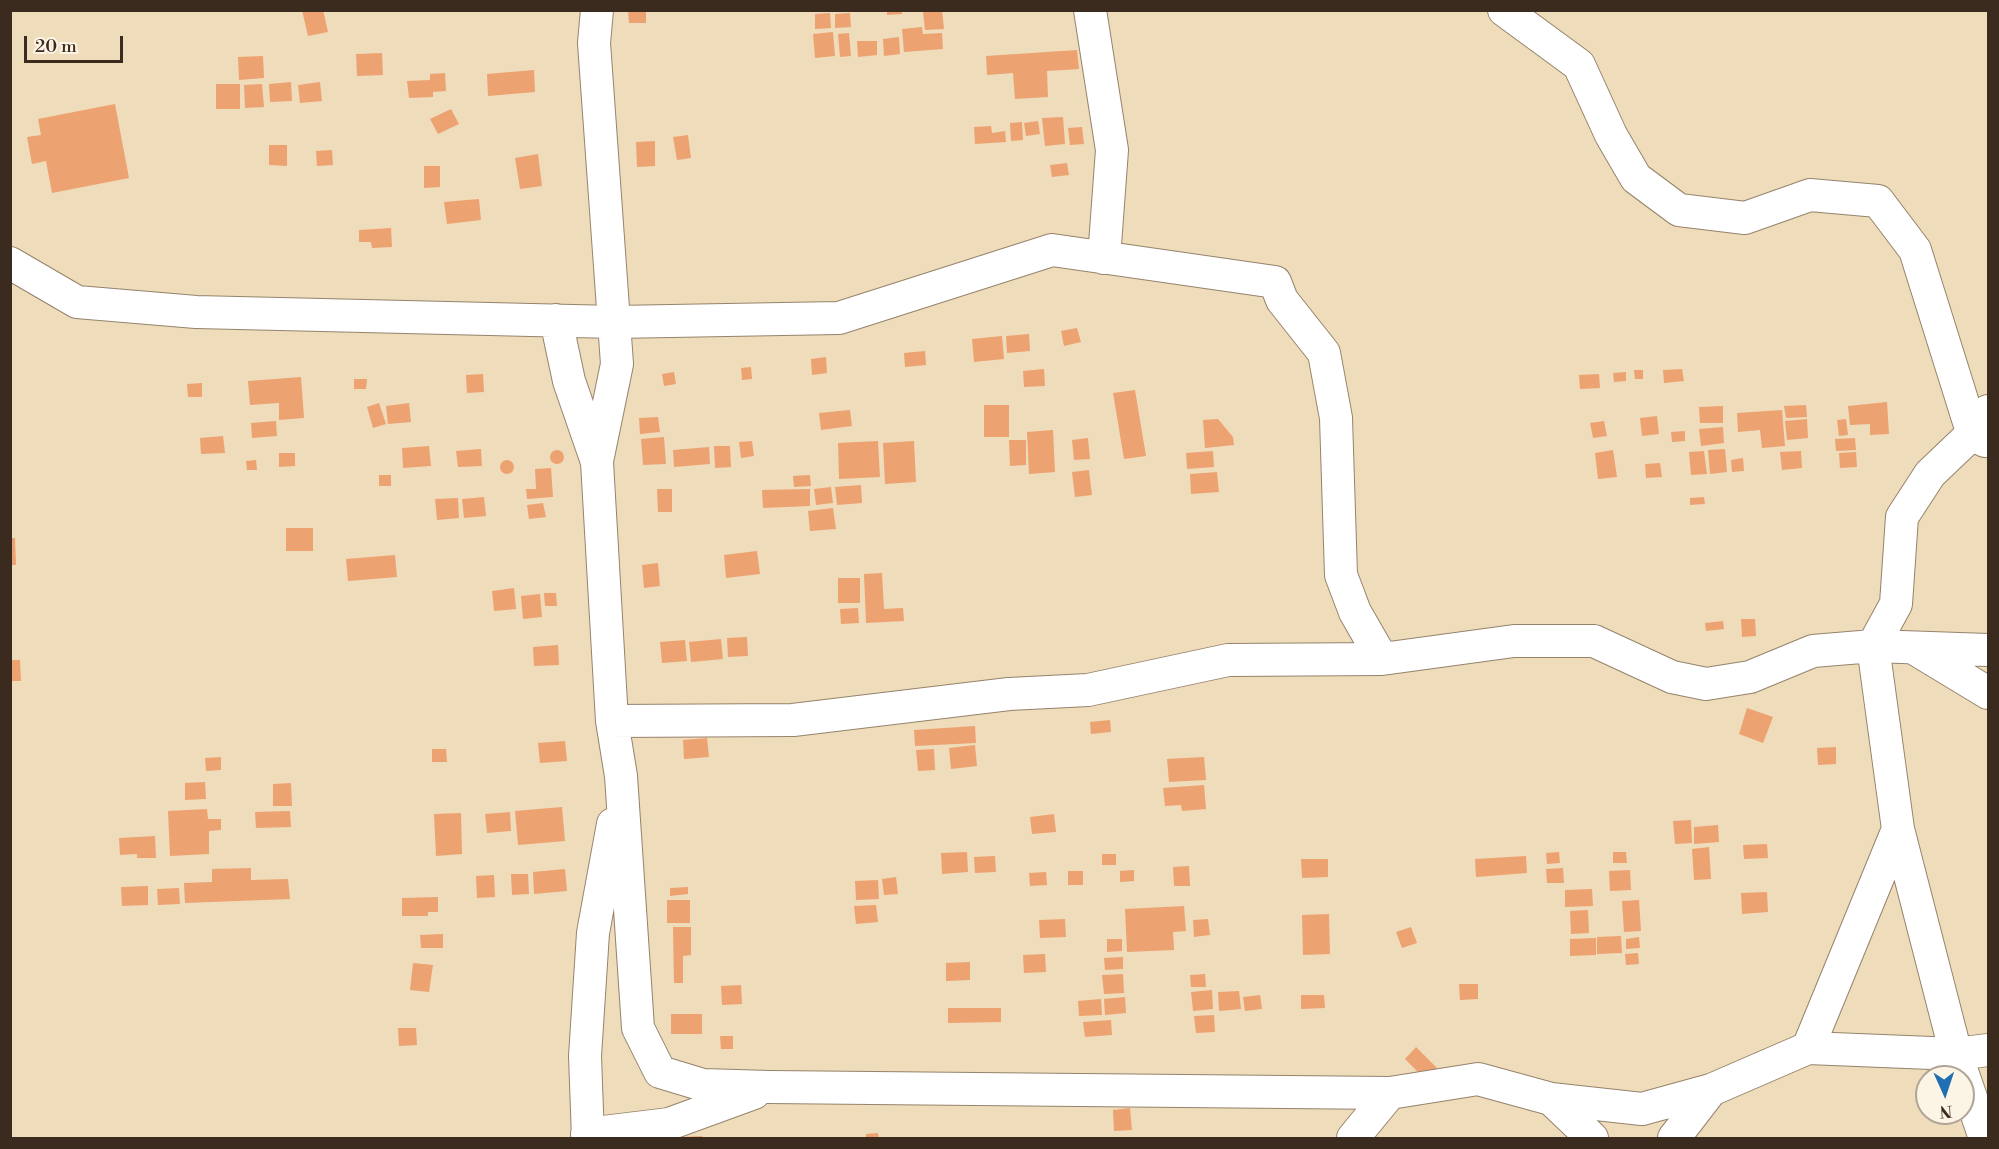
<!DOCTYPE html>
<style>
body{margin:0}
#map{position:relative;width:1999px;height:1149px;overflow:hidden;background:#efdcbb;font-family:"Libre Bodoni",serif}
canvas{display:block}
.frame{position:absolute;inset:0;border:12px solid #3b2a1e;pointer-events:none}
.north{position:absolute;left:1915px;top:1065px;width:60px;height:60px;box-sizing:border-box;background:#fcf5e5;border:2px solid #afa495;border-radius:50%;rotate:177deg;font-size:16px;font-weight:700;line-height:24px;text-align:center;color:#3b2a1e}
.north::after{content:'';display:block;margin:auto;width:21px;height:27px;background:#1f6fb2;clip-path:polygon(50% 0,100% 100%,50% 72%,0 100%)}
.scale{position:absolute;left:24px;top:36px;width:99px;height:27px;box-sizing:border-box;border:3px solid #3b2a1e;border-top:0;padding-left:8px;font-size:18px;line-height:21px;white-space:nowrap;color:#3b2a1e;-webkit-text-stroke:4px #fcf5e5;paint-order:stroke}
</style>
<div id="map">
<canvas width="1999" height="1149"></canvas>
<div class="frame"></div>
<div class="north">N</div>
<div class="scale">20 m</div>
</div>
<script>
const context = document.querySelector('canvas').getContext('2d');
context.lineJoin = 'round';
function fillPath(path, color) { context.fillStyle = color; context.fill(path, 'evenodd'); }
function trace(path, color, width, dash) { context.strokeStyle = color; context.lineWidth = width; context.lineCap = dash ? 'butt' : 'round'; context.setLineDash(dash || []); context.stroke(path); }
const building = new Path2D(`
 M 302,10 L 323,10 L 328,32 L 308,36 Z
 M 628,10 L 646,10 L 646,23 L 629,23 Z
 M 887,10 L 902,10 L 902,14 L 887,15 Z
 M 942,10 L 944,29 L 925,30 L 923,12 Z
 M 830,13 L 831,28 L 815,29 L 815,14 Z
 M 850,13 L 851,27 L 835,28 L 835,14 Z
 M 922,27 L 923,34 L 942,33 L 943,49 L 904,52 L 902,29 Z
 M 833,32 L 835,56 L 815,58 L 813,34 Z
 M 849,33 L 851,56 L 840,57 L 838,34 Z
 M 899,37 L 900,54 L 884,56 L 883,39 Z
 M 857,41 L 877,41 L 877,55 L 858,57 Z
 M 1077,50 L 1079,69 L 1047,71 L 1048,97 L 1015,99 L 1013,73 L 987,75 L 986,56 Z
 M 382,53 L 383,75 L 357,76 L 356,54 Z
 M 263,56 L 264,78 L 239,80 L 238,57 Z
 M 534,70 L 535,92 L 488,96 L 487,74 Z
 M 445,73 L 446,91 L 433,92 L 433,97 L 409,98 L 407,81 L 430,80 L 430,74 Z
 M 291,82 L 292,101 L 270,102 L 269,84 Z
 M 320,82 L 322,101 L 300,103 L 298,85 Z
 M 216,84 L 240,84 L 240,109 L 216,109 Z
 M 262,84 L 264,107 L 245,108 L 244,85 Z
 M 115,104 L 129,178 L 52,193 L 46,161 L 32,164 L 27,137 L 41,135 L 38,119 Z
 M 451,109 L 459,124 L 438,134 L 430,119 Z
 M 1063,117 L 1065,144 L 1045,146 L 1042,118 Z
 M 1038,121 L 1040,134 L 1026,136 L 1024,123 Z
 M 1022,122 L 1023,140 L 1011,141 L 1010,123 Z
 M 991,126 L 992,133 L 1005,131 L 1006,142 L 975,144 L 974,127 Z
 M 1082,127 L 1084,144 L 1070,145 L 1068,128 Z
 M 688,135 L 691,158 L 677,160 L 673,137 Z
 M 655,141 L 655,166 L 637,167 L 636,142 Z
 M 269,145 L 287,145 L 287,166 L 269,165 Z
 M 332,150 L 333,165 L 317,166 L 316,151 Z
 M 538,154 L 542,186 L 520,189 L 515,158 Z
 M 1067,163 L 1069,175 L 1052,177 L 1050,165 Z
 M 424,166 L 440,166 L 440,187 L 424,188 Z
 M 479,199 L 481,220 L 447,224 L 444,202 Z
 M 391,228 L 392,247 L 372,248 L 371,242 L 359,242 L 359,230 Z
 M 1077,328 L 1081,342 L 1064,346 L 1061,331 Z
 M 1029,334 L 1030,351 L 1007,353 L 1006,336 Z
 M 1002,336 L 1004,359 L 974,362 L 972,339 Z
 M 925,351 L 926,365 L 905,367 L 904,353 Z
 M 826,357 L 827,373 L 812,375 L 811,359 Z
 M 751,367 L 752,379 L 742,380 L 741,368 Z
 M 1044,369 L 1045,386 L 1024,387 L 1023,371 Z
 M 1682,369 L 1684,381 L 1664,383 L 1663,370 Z
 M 1634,370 L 1643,370 L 1643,379 L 1635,379 Z
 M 674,372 L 676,384 L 664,386 L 662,374 Z
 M 1626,372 L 1626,381 L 1614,382 L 1613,373 Z
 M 483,374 L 484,392 L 467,393 L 466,375 Z
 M 1599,374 L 1600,388 L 1580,389 L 1579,375 Z
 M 301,377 L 304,418 L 279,420 L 279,403 L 250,405 L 248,381 Z
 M 354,379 L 367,379 L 366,389 L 354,389 Z
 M 202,383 L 202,397 L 188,397 L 187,384 Z
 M 1135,390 L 1146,456 L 1124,459 L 1113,393 Z
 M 1887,402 L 1889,434 L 1870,435 L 1870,424 L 1850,425 L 1848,406 Z
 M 379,403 L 386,424 L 373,428 L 367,407 Z
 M 409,403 L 411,422 L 388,424 L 386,406 Z
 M 984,405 L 1009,405 L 1009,437 L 984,437 Z
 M 1806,405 L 1807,417 L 1786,418 L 1784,406 Z
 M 1723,406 L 1723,423 L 1700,423 L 1699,407 Z
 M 850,410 L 852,426 L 821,430 L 819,413 Z
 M 1782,410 L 1785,446 L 1762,448 L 1760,430 L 1738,432 L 1737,413 Z
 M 1657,416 L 1659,434 L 1642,436 L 1640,418 Z
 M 658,417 L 660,432 L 640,434 L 639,418 Z
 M 1218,419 L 1233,437 L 1234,445 L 1205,448 L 1203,420 Z
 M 1807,419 L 1808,438 L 1787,440 L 1785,421 Z
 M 1846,419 L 1848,435 L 1839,436 L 1837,420 Z
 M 276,421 L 277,436 L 252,438 L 251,423 Z
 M 1604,421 L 1607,436 L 1593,438 L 1590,423 Z
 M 1723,427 L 1724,443 L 1701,446 L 1699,429 Z
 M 1053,430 L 1055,472 L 1029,474 L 1027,432 Z
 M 1685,431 L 1685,441 L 1672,442 L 1671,432 Z
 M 223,436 L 225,453 L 201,454 L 200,438 Z
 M 664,437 L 666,464 L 643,465 L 641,439 Z
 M 1088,438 L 1090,459 L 1074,460 L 1072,440 Z
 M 1855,438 L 1856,450 L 1836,451 L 1835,439 Z
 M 1009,440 L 1026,440 L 1026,465 L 1010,466 Z
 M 752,441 L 754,456 L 741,458 L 739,442 Z
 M 878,441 L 880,477 L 839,479 L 838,443 Z
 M 914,441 L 916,482 L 885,484 L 883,443 Z
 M 429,446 L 431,466 L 403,468 L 402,448 Z
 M 714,446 L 730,446 L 731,467 L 715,468 Z
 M 709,447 L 710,464 L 674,467 L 673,450 Z
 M 481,449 L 482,466 L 458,467 L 456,451 Z
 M 1725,449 L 1727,472 L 1710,474 L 1708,450 Z
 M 1613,450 L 1617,477 L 1598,479 L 1595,453 Z
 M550 457a7 7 0 1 1 14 0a7 7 0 1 1-14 0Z
 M 1213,451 L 1214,467 L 1187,469 L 1186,453 Z
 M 1704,451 L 1707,474 L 1691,475 L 1689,452 Z
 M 1801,451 L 1802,468 L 1782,470 L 1780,452 Z
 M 1856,452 L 1857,467 L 1840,468 L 1839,453 Z
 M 279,453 L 295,453 L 295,466 L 279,467 Z
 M 1743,458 L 1744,471 L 1732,472 L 1731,460 Z
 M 256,460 L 257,470 L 247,470 L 246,461 Z
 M500 467a7 7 0 1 1 14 0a7 7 0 1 1-14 0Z
 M 1660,463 L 1662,477 L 1646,478 L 1645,464 Z
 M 551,468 L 553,497 L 527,499 L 526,489 L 536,489 L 535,469 Z
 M 1089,470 L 1092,495 L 1075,497 L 1072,472 Z
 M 1217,472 L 1219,492 L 1191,494 L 1190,474 Z
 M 379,475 L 391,475 L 391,486 L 379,486 Z
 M 810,475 L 811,486 L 794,487 L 793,476 Z
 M 861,485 L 862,503 L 837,505 L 835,487 Z
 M 831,487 L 833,503 L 816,505 L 814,489 Z
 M 657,489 L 672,489 L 672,512 L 658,512 Z
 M 810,489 L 810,506 L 763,508 L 762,490 Z
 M 484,497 L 486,516 L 464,518 L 462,499 Z
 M 1704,497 L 1705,504 L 1690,505 L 1690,498 Z
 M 458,498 L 459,518 L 437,520 L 435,499 Z
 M 543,503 L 546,517 L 529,519 L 527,505 Z
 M 833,508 L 836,529 L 810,531 L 808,511 Z
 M 286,528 L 313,528 L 313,551 L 286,551 Z
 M 10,538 L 15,538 L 16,565 L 10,565 Z
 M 757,551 L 760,574 L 726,578 L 724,555 Z
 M 395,555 L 397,577 L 348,581 L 346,559 Z
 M 658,563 L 660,586 L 644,588 L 642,565 Z
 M 882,573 L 884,609 L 903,608 L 904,621 L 866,623 L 864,574 Z
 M 838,578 L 860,578 L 860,603 L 838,603 Z
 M 514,588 L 516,609 L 494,611 L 492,591 Z
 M 544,593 L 556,593 L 557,606 L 545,606 Z
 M 540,594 L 542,617 L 523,619 L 521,596 Z
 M 858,608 L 859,623 L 841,624 L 840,609 Z
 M 1741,619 L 1755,619 L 1756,636 L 1742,637 Z
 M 1723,621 L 1724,629 L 1706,631 L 1705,623 Z
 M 747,637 L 748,656 L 728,657 L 727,638 Z
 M 721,639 L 723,659 L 691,662 L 689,642 Z
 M 685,640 L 687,661 L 662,663 L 660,642 Z
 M 558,645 L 559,665 L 534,666 L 533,647 Z
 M 10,660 L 20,660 L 21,681 L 10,681 Z
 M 1747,708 L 1773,717 L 1763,743 L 1739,734 Z
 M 1110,720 L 1111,732 L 1091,734 L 1090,722 Z
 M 975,726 L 976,743 L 915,746 L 914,730 Z
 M 707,738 L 709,757 L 684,759 L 683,740 Z
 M 565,741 L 567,761 L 540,763 L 538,743 Z
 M 975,745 L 977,766 L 951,769 L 949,748 Z
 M 1836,747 L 1836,764 L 1818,765 L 1817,748 Z
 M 432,749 L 446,749 L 447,762 L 432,762 Z
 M 934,749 L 935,770 L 918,771 L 916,750 Z
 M 221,757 L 221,770 L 206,771 L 205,758 Z
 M 1204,757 L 1206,780 L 1169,782 L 1167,759 Z
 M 205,782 L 206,799 L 185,800 L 185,783 Z
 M 291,783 L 292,806 L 273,806 L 273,784 Z
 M 1204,785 L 1206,809 L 1182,811 L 1181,805 L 1165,806 L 1163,788 Z
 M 562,807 L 565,841 L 518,845 L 515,811 Z
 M 207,809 L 208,819 L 221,819 L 221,830 L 209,831 L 209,854 L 170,856 L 168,811 Z
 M 290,811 L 291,827 L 256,828 L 255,812 Z
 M 510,812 L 511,831 L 487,833 L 485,814 Z
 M 461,813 L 462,854 L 436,856 L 434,814 Z
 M 1054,814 L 1056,832 L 1032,834 L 1030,817 Z
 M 1691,820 L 1692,843 L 1675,844 L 1673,821 Z
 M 1718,825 L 1719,842 L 1694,844 L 1694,827 Z
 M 155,836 L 156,858 L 137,858 L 137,854 L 120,855 L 119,838 Z
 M 1767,844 L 1768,858 L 1744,859 L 1743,845 Z
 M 1709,847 L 1711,879 L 1694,880 L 1692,849 Z
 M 967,852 L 968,872 L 942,874 L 941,853 Z
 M 1559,852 L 1560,863 L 1547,864 L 1546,853 Z
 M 1613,852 L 1626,852 L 1627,863 L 1613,863 Z
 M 1102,854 L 1116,854 L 1116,865 L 1102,865 Z
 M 995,856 L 996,872 L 975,873 L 974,857 Z
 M 1526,856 L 1527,873 L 1476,877 L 1475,859 Z
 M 1301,859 L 1328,859 L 1328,877 L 1302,878 Z
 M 1189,866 L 1190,886 L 1174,886 L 1173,867 Z
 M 251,868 L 251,880 L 288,879 L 290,899 L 185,903 L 184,883 L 212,882 L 212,869 Z
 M 1563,868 L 1564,883 L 1547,883 L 1546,869 Z
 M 565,869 L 567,891 L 534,894 L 533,872 Z
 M 1134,870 L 1134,881 L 1120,882 L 1120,871 Z
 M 1630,870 L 1631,890 L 1610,891 L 1609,871 Z
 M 1068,871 L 1083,871 L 1083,885 L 1068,885 Z
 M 1046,872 L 1047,885 L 1030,886 L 1029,873 Z
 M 511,874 L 528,874 L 529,894 L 512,895 Z
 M 494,875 L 495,897 L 477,898 L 476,876 Z
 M 896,877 L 898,894 L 884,895 L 882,879 Z
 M 878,880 L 879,899 L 856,900 L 855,881 Z
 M 148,886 L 148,905 L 122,906 L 121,887 Z
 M 688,887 L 688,894 L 670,896 L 670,888 Z
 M 179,888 L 180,904 L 158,905 L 157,889 Z
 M 1592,889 L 1593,906 L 1565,907 L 1565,890 Z
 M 1767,892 L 1768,912 L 1742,914 L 1741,893 Z
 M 438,897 L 438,912 L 428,912 L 428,916 L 402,916 L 402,898 Z
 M 667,900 L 690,900 L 690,923 L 667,923 Z
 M 1639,900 L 1641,931 L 1624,932 L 1622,901 Z
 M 876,905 L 878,922 L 856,924 L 854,906 Z
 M 1184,906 L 1186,931 L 1173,932 L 1174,950 L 1127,952 L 1125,909 Z
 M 1588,910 L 1589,933 L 1571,934 L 1570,911 Z
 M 1329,914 L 1330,954 L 1303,955 L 1302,915 Z
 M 1065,919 L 1066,937 L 1040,938 L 1039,920 Z
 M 1208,919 L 1210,935 L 1194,937 L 1193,920 Z
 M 673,927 L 691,927 L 691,955 L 683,956 L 683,983 L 674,983 Z
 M 1411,927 L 1417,943 L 1402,948 L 1396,932 Z
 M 443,934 L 443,948 L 421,948 L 420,935 Z
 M 1621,936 L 1622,953 L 1597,954 L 1597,937 Z
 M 1639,937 L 1640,948 L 1626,949 L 1626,939 Z
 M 1596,938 L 1596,955 L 1570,956 L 1570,939 Z
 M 1107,939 L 1122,939 L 1122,951 L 1107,952 Z
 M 1638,953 L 1639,964 L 1626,965 L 1625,954 Z
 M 1045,954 L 1046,972 L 1024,973 L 1023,955 Z
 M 1123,957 L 1123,969 L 1105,970 L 1104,958 Z
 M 970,962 L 970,980 L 946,981 L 946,963 Z
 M 413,963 L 433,965 L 429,992 L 410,990 Z
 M 1123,974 L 1124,993 L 1104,994 L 1102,975 Z
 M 1205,974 L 1206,987 L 1191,987 L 1190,975 Z
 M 1459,984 L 1478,984 L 1478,999 L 1460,1000 Z
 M 741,985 L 742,1004 L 722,1005 L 721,986 Z
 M 1212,990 L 1213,1009 L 1193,1011 L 1191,992 Z
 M 1239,991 L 1241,1009 L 1219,1011 L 1218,992 Z
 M 1260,995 L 1262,1009 L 1245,1011 L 1243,997 Z
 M 1301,995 L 1324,995 L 1325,1008 L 1301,1009 Z
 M 1125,997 L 1126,1013 L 1105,1015 L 1104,999 Z
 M 1101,999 L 1102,1015 L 1079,1016 L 1078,1001 Z
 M 948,1008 L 1001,1008 L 1001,1022 L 948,1023 Z
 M 671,1014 L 702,1014 L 702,1034 L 671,1034 Z
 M 1214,1015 L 1215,1032 L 1196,1033 L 1194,1016 Z
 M 1111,1020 L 1112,1035 L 1085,1037 L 1083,1022 Z
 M 398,1028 L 416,1028 L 417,1045 L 399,1046 Z
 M 720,1036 L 733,1036 L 733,1049 L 721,1049 Z
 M 1416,1047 L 1437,1068 L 1426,1080 L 1405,1059 Z
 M 1130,1108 L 1132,1130 L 1114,1131 L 1113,1110 Z
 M 878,1133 L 879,1138 L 866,1138 L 866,1134 Z
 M 702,1136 L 703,1138 L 681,1138 L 681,1137 Z`);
const street = new Path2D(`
 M 1090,10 L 1112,150 L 1104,258
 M 1504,10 L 1579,65 L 1611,135 L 1636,178 L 1679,210 L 1745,218 L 1810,195 L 1878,201 L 1915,250 L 1973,435 L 1985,441
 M 10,263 L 77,302 L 196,312 L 615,322 L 839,318 L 1052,250 L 1275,282 L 1282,300 L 1324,353 L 1336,418 L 1341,575 L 1355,612 L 1382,659
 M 556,320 L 569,381 L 597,462 L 612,721 L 621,776 L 638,1028 L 660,1072 L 703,1085 L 769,1087 L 1390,1093 L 1478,1079 L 1551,1099 L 1642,1109 L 1711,1090
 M 597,461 L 617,364 L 594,43 L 597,10
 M 1917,650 L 1988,693
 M 612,721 L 793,720 L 1009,694 L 1088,690 L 1228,660 L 1382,659 L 1514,641 L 1594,641 L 1672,677 L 1706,684 L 1750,677 L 1813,651 L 1873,646 L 1988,650
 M 1898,829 L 1956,1054 L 1985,1138
 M 1808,1048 L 1956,1054 L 1988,1050
 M 1551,1099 L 1592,1138
 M 587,1134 L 669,1124 L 754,1093
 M 588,1138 L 585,1056 L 593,933 L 613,824
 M 1353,1138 L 1390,1093
 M 1674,1138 L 1711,1090 L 1808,1048 L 1898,829 L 1873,646 L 1896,604 L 1902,517 L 1930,474 L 1973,433 L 1988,411`);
fillPath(building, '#eda272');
trace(street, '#95836c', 34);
trace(street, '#fff', 32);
</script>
